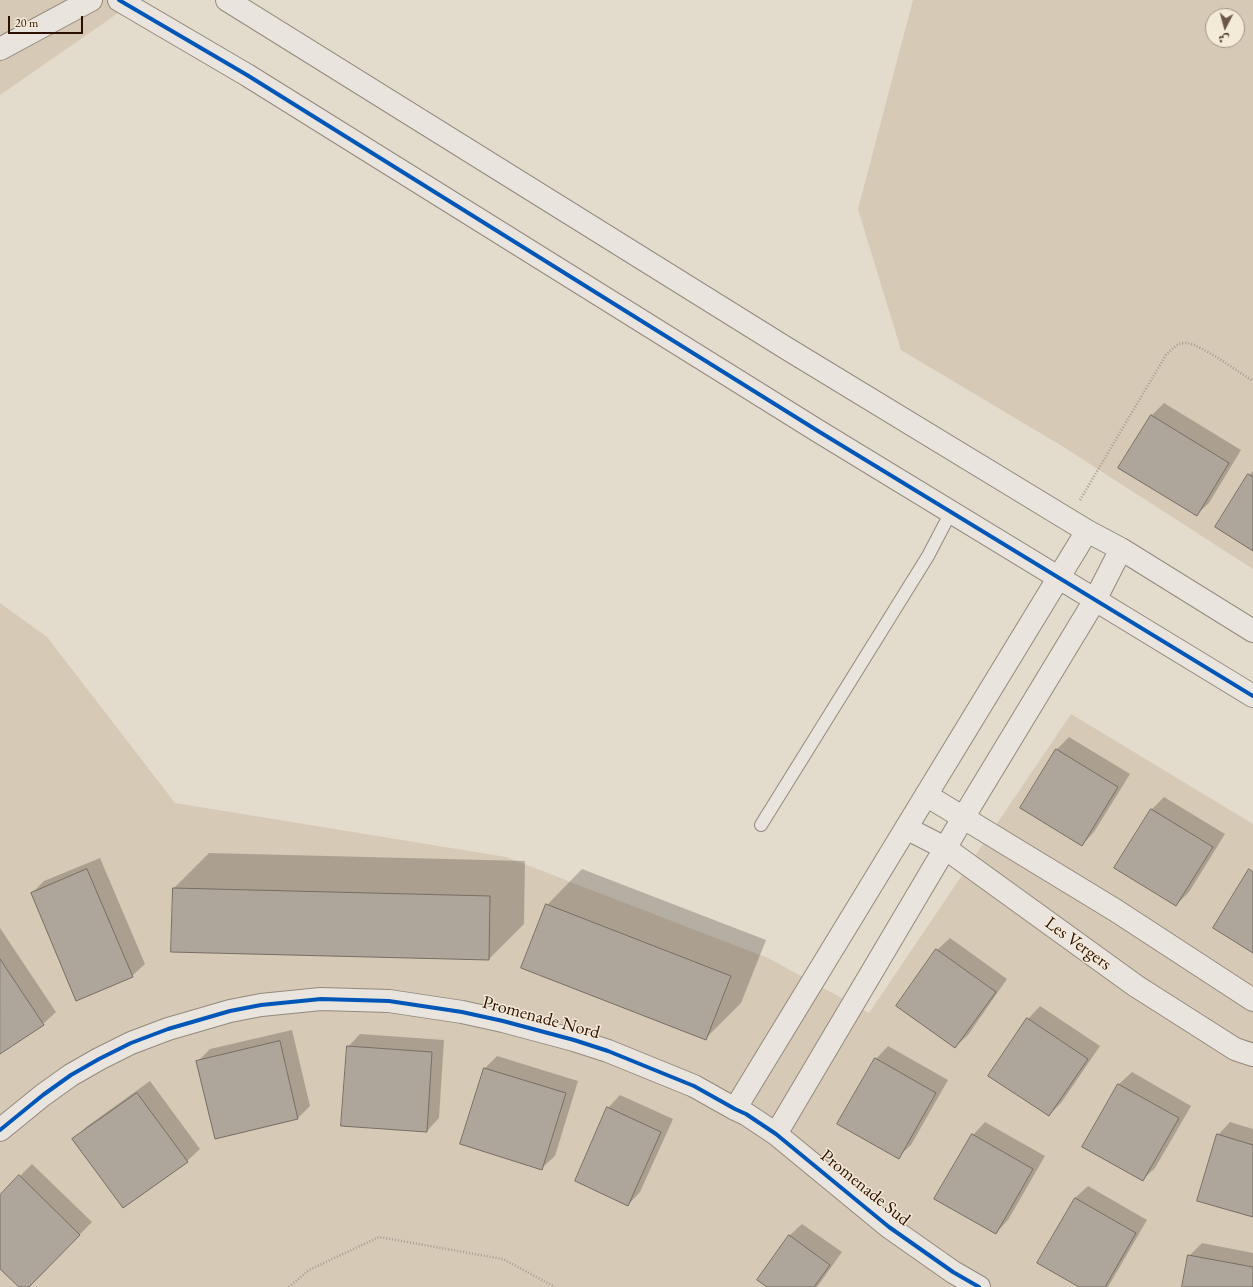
<!DOCTYPE html>
<meta charset="utf-8">
<style>
body{margin:0}
#map{position:relative;width:1253px;height:1287px;overflow:hidden;background:#e3dbcc;font-family:"EB Garamond",Amiri,serif}
canvas{display:block}
.north{position:absolute;left:1205px;top:8px;width:40px;height:40px;box-sizing:border-box;background:#f3ead8;border:1px solid #a49282;border-radius:50%;rotate:186deg;font-size:11px;font-weight:700;line-height:16px;text-align:center;color:#2d0f00}
.north::after{content:'';display:block;margin:auto;width:14px;height:18px;background:#6d5647;clip-path:polygon(50% 0,100% 100%,50% 72%,0 100%)}
.scale{position:absolute;left:8px;top:16px;width:75px;height:18px;box-sizing:border-box;border:2px solid #2d0f00;border-top:0;padding-left:5px;font-size:12px;line-height:14px;white-space:nowrap;color:#2d0f00;-webkit-text-stroke:3px #f3ead8;paint-order:stroke}
</style>
<div id="map">
<canvas width="1253" height="1287"></canvas>
<div class="north">ش</div>
<div class="scale">20 m</div>
</div>
<script>
const context = document.querySelector('canvas').getContext('2d');
context.lineJoin = 'round';
function fillPath(path, color) { context.fillStyle = color; context.fill(path, 'evenodd'); }
function trace(path, color, width, dash) { context.strokeStyle = color; context.lineWidth = width; context.lineCap = dash ? 'butt' : 'round'; context.setLineDash(dash || []); context.stroke(path); }
function label(font, color, halo, rows, align = 'center') {
  context.font = font + ' "EB Garamond",serif'; context.lineWidth = 3; context.setLineDash([]); context.textBaseline = 'middle'; context.strokeStyle = halo; context.fillStyle = color; for (const [text, x, y, turn = 0] of rows) {
    context.save(); context.translate(x, y); context.rotate((+turn || 0) * Math.PI / 180); context.textAlign = isNaN(turn) ? turn : align; if (halo) context.strokeText(text, 0, 0); context.fillText(text, 0, 0); context.restore();
  }
}
const green = new Path2D(`
 M 0,0 L 137,0 L 0,95 Z
 M 913,0 L 1253,0 L 1253,569 L 1062,446 L 901,350 L 858,209 ZM 1213,16 L 1237,16 L 1237,40 L 1213,40 Z
 M 0,603 L 47,637 L 175,803 L 506,857 L 768,958 L 869,1013 L 1071,714 L 1253,824 L 1253,1287 L 0,1287 Z`);
const shadow = new Path2D(`
 M 1164,403 L 1241,450 L 1209,503 L 1196,515 L 1120,468 L 1152,415 Z
 M 1253,471 L 1253,549 L 1249,475 Z
 M 1069,737 L 1130,774 L 1094,832 L 1082,845 L 1021,808 L 1057,749 Z
 M 1164,797 L 1225,834 L 1189,892 L 1176,905 L 1116,868 L 1152,809 Z
 M 209,853 L 525,861 L 524,924 L 489,959 L 172,951 L 174,888 Z
 M 100,858 L 145,964 L 132,976 L 32,893 L 44,881 Z
 M 582,869 L 766,940 L 741,1003 L 706,1038 L 547,905 Z
 M 0,928 L 56,1012 L 43,1024 L 0,1053 Z
 M 950,938 L 1007,979 L 968,1035 L 955,1047 L 937,950 Z
 M 1040,1006 L 1100,1046 L 1061,1103 L 1049,1115 L 1028,1019 Z
 M 292,1030 L 310,1106 L 298,1118 L 216,1138 L 197,1062 L 210,1049 Z
 M 360,1034 L 444,1040 L 439,1118 L 427,1131 L 348,1047 Z
 M 888,1046 L 948,1080 L 911,1145 L 898,1157 L 876,1059 Z
 M 497,1056 L 578,1081 L 555,1156 L 542,1168 L 485,1068 Z
 M 1132,1072 L 1191,1106 L 1155,1168 L 1142,1180 L 1083,1146 L 1119,1084 Z
 M 150,1081 L 200,1149 L 187,1161 L 74,1139 L 86,1127 Z
 M 620,1095 L 673,1119 L 640,1192 L 628,1205 L 608,1108 Z
 M 985,1122 L 1045,1156 L 1008,1220 L 996,1233 L 973,1135 Z
 M 1230,1122 L 1253,1129 L 1253,1216 L 1218,1135 Z
 M 32,1164 L 92,1222 L 28,1287 L 20,1287 L 0,1267 L 0,1196 Z
 M 1088,1186 L 1147,1220 L 1108,1287 L 1081,1287 L 1075,1198 Z
 M 802,1224 L 842,1252 L 817,1287 L 769,1287 L 789,1236 Z
 M 1202,1243 L 1253,1253 L 1253,1287 L 1183,1287 L 1189,1256 Z`);
const building = new Path2D(`
 M 1151,415 L 1229,463 L 1197,516 L 1118,468 Z
 M 1248,474 L 1253,477 L 1253,551 L 1215,527 Z
 M 1056,749 L 1118,787 L 1082,846 L 1020,808 Z
 M 1151,809 L 1213,847 L 1176,906 L 1114,868 Z
 M 87,869 L 133,977 L 76,1001 L 31,893 Z
 M 1249,869 L 1253,872 L 1253,953 L 1213,928 Z
 M 173,888 L 490,896 L 489,960 L 171,952 Z
 M 546,904 L 731,976 L 706,1040 L 521,968 Z
 M 936,949 L 996,992 L 955,1048 L 896,1006 Z
 M 0,959 L 44,1025 L 0,1054 Z
 M 1027,1018 L 1088,1059 L 1049,1116 L 988,1076 Z
 M 280,1041 L 298,1119 L 215,1139 L 196,1061 Z
 M 347,1046 L 432,1052 L 427,1132 L 341,1126 Z
 M 875,1058 L 936,1093 L 899,1159 L 837,1124 Z
 M 484,1068 L 566,1093 L 542,1170 L 460,1144 Z
 M 1118,1084 L 1179,1118 L 1143,1181 L 1082,1147 Z
 M 137,1093 L 188,1162 L 123,1208 L 72,1139 Z
 M 607,1107 L 661,1132 L 628,1206 L 575,1181 Z
 M 972,1134 L 1033,1169 L 996,1234 L 934,1199 Z
 M 1217,1134 L 1253,1145 L 1253,1217 L 1197,1201 Z
 M 19,1175 L 80,1235 L 29,1287 L 19,1287 L 0,1269 L 0,1195 Z
 M 1075,1198 L 1136,1233 L 1105,1287 L 1079,1287 L 1037,1263 Z
 M 789,1235 L 830,1265 L 814,1287 L 767,1287 L 757,1280 Z
 M 1188,1255 L 1253,1267 L 1253,1287 L 1182,1287 Z`);
const path = new Path2D(`
 M 1080,500 L 1166,355 C 1172,349 1178,342 1187,343 C 1200,344 1240,373 1253,381
 M 289,1287 L 309,1270 L 379,1237 L 503,1259 L 555,1287`);
const service = new Path2D(`
 M 761,825 L 928,556 L 951,512`);
const minor = new Path2D(`
 M 119,0 L 247,75 L 818,431 L 1253,696
 M 227,0 L 786,348 L 1087,531 L 1121,549 L 1253,631
 M 926,795 L 1115,910 L 1253,1000
 M 906,828 L 945,848 L 1136,986 L 1235,1049 L 1253,1055
 M 735,1109 L 1087,531
 M 0,1130 L 43,1095 L 71,1075 L 99,1059 L 131,1043 L 168,1029 L 230,1011 L 261,1005 L 321,999 L 389,1001 L 462,1012 L 503,1021 L 574,1040 L 608,1051 L 694,1086 L 735,1109 L 746,1114 L 776,1134 L 889,1227 L 953,1272 L 979,1287
 M 776,1134 L 963,818 L 1095,600 L 1121,549`);
const tertiary = new Path2D(`
 M 0,49 L 91,0`);
const cycleway = new Path2D(`
 M 119,0 L 247,75 L 818,431 L 1253,696
 M 0,1130 L 43,1095 L 71,1075 L 99,1059 L 131,1043 L 168,1029 L 230,1011 L 261,1005 L 321,999 L 389,1001 L 462,1012 L 503,1021 L 574,1040 L 608,1051 L 694,1086 L 735,1109 L 746,1114 L 776,1134 L 889,1227 L 953,1272 L 979,1287`);
const streetNames = [
 ["Les Vergers",1078,944,36],
 ["Promenade Nord",541,1018,15],
 ["Promenade Sud",865,1188,39]
];
fillPath(green, '#d6c9b5');
fillPath(shadow, '#0003');
fillPath(building, '#aea69b');
trace(building, '#776e64', 1);
trace(service, '#92897e', 14);
trace(minor, '#92897e', 24);
trace(tertiary, '#92897e', 24);
trace(path, '#a49e96', 2.5, [1, 2]);
trace(service, '#e9e5de', 12);
trace(minor, '#e9e5de', 22);
trace(tertiary, '#e9e5de', 22);
trace(cycleway, '#0057b8', 4);
label('18px', '#2d0f00', '#f3ead8', streetNames);
</script>
